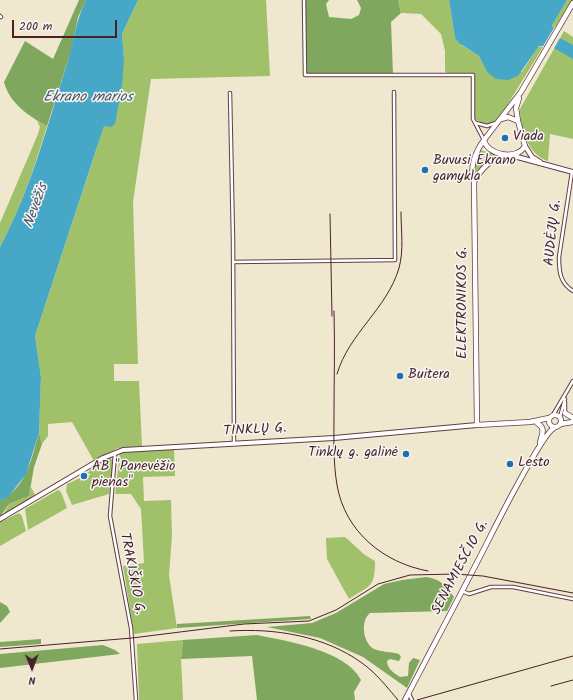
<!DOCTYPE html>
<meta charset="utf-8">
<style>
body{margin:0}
#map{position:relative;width:573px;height:700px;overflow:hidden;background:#f0e7cf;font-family:Kalam,sans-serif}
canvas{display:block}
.north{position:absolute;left:12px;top:648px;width:40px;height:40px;-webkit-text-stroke:3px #f6f6f2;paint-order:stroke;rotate:179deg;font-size:11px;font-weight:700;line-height:16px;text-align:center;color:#4a1f2b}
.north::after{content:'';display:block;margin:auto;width:14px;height:18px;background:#4a1f2b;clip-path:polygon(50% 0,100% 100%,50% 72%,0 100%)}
.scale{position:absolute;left:12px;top:20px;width:105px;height:18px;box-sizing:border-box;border:2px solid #4a1f2b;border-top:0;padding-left:5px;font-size:12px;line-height:14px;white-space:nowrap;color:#4a1f2b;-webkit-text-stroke:3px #f6f6f2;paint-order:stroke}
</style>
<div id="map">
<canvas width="573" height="700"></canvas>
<div class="north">N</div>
<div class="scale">200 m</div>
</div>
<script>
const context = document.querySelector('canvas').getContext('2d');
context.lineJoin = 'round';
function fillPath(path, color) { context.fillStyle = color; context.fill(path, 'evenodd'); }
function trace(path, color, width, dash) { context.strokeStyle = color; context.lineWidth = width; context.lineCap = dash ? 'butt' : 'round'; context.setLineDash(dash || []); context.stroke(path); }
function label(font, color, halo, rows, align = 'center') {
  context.font = font + ' Kalam,sans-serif'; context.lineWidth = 3; context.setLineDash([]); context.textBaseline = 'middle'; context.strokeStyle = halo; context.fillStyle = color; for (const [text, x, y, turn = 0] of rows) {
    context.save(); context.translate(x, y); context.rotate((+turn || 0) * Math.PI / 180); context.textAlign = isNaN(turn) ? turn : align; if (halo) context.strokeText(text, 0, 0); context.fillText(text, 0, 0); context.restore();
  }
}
const green = new Path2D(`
 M 138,0 L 266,0 L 270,76 L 151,79 L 133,202 L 138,364 L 114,364 L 114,381 L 139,381 L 142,446 L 118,448 L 94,461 L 72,422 L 48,424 L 48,436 L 42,444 L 39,433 L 41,377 L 35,336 L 96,151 L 124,59 L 122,34 Z
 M 398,0 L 449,0 L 455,38 L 463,46 L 479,56 L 487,72 L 522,72 L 538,47 L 543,47 L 503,112 L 493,123 L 484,124 L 475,119 L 474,73 L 447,73 L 445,71 L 445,51 L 441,34 L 421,14 L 401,13 Z
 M 567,0 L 572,0 L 554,29 L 552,24 Z
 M 564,31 L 573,37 L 573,139 L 550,134 L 548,161 C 528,155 520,128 520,109 Z
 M 37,121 L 47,126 C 34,168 21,209 0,247 L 0,223 L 38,134 L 40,127 Z
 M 480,150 L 499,155 L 485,163 L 475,177 L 476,158 Z
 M 174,449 L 175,476 L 143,477 L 144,501 L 171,500 L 172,536 L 169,575 L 177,628 L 134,634 L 123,566 L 144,563 L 141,509 L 131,494 L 115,494 L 120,454 L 129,451 Z
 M 111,458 L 113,463 L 109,494 L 72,505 L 66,491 L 67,484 L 80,478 L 80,481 L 91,474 L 87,473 L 96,465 Z
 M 31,487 L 36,497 L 2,517 L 9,504 L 29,496 Z
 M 58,490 L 61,492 L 67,508 L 28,530 L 25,509 Z
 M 19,513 L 22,516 L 26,531 L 0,546 L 0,522 Z
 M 345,537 L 365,555 L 375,561 C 375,588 370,585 349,599 L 327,559 L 326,538 Z
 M 183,640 L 181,659 L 183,700 L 139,700 L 137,644 Z`);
const forest = new Path2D(`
 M 79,0 L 86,0 L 78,17 L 71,51 L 47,126 C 30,117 9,103 4,82 L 25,41 L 53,59 Z
 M 304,0 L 329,0 L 326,4 L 329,17 L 351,19 L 359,15 L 361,8 L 357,0 L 398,0 L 401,13 L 391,22 L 393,75 L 305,75 Z
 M 39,433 L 42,444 L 34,467 L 29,496 L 9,504 L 0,517 L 0,501 C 27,486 31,460 39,433 Z
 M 426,577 C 441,579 446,586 454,597 L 447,611 L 370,613 C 360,621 363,643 374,649 C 381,652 392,652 399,654 L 401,657 L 399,661 L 390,659 L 387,661 C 387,669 394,673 400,677 L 408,676 L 409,663 L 413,658 L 420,660 L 407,688 L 363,657 L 320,638 L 267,627 L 312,623 L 336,613 L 384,584 L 402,580 Z
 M 0,602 L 7,606 L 10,612 L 0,623 Z
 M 310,616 L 311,619 L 177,628 L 177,624 Z
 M 257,635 C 286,641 346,650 361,680 L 354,692 L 355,700 L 257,700 L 252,656 L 181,659 L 183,640 Z
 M 41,639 L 41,644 L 0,647 L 0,642 Z
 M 103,645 L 115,650 L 120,654 L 0,668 L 0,654 Z`);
const water = new Path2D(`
 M 86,0 L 138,0 L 122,34 L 124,59 L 122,86 L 115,124 L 111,127 L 104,126 L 35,336 L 41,377 L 39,433 L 26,474 L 9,496 L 0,501 L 0,247 C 31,190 47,126 67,64 C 74,41 75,22 86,0 Z
 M 449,0 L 567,0 L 552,25 L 560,38 L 573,45 L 573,59 L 554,48 L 539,46 L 518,76 L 508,80 L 496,79 L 487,72 L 479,56 L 459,43 L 455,38 Z`);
const pier = new Path2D(`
 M 555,26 L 561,36 L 553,50 L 542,48 Z`);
const minor = new Path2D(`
 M 304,0 L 305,75 L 473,75 L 473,119 L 484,140
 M 0,16 L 1,17
 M 230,93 L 233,239 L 234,444
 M 476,123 L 487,126 L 496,123
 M 572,172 L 559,257 C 559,272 560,283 573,291
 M 233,262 L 395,260 L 394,92
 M 565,413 L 565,402
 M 553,415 L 573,381
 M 560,417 L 565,399
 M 115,453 L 110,516 L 131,628 L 136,700
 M 462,591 L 469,594 L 491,587 L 513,587 L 573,599
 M 409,694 L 412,700`);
const secondary = new Path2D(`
 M 525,146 L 532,157 L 540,162
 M 510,155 L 573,172
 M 0,519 L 103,458 L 123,450 L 334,438 L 477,425`);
const primary = new Path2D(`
 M 501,119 L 508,117 L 518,121 L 525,146 C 517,161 487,155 484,140 L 521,92 L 573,3
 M 518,121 L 516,108 L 519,98
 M 484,140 C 476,151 469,167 474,182 L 477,425 L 530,422 L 549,418
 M 474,182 C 482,167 491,159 507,155
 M 565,413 L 573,418
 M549 421a6 6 0 1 1 12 0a6 6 0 1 1-12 0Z
 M 537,423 C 547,429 541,435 540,443
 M 560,424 L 573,422
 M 405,700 C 432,648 460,596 487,543 C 496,525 542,434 554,428`);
const rail = new Path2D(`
 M 330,214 L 332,316
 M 334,311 C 335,346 334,381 334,415 C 334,438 333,462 337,485 C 345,532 384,563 428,571
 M 337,374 C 349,333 387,309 399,268 C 404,250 401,231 401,212
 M 230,631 C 275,628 325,636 362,663 C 376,673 387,687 398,700
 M 0,649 L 132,638 L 244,624 L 309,621 L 336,610 L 378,584 L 410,575 L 455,574 L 483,576 L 573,593
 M 551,686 L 573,680
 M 417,700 L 573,656`);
const markers = [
 [505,138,4,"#1f6fb2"],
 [425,170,4,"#1f6fb2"],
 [400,376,4,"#1f6fb2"],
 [406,454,4,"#1f6fb2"],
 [510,464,4,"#1f6fb2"],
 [84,476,4,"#1f6fb2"]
];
const poiNames = [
 ["Viada",513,138],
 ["Buvusi Ekrano",433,162],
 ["gamykla",433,178],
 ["Buitera",408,376],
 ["Tinklų g. galinė",398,454,"right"],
 ["Lesto",518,464],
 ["AB \"Panevėžio",92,468],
 ["pienas\"",92,484]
];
const streetNames = [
 ["AUDĖJŲ G.",554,233,-84],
 ["ELEKTRONIKOS G.",464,303,-90],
 ["TINKLŲ G.",255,431,-3],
 ["SENAMIESČIO G.",461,568,-62],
 ["TRAKIŠKIO G.",131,574,79]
];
const waterNames = [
 ["Ekrano marios",88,98],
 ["Nevėžis",37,206,-70]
];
fillPath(green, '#a0c16a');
fillPath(forest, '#80a75e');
fillPath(water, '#47a7c6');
fillPath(pier, '#f0e7cf');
trace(minor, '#633d44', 4.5);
trace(secondary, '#633d44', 6);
trace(primary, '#633d44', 6);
trace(minor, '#fff', 2.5);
trace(secondary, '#fff', 4);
trace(primary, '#fff', 4.5);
trace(rail, '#4a1f2b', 1);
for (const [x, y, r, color] of markers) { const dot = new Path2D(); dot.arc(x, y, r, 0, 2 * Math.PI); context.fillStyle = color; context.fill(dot); trace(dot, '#f6f6f2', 1.5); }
label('14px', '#4a1f2b', '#f6f6f2', poiNames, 'left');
label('14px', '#4a1f2b', '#f6f6f2', streetNames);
label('italic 15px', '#495569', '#f6f6f2', waterNames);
</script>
